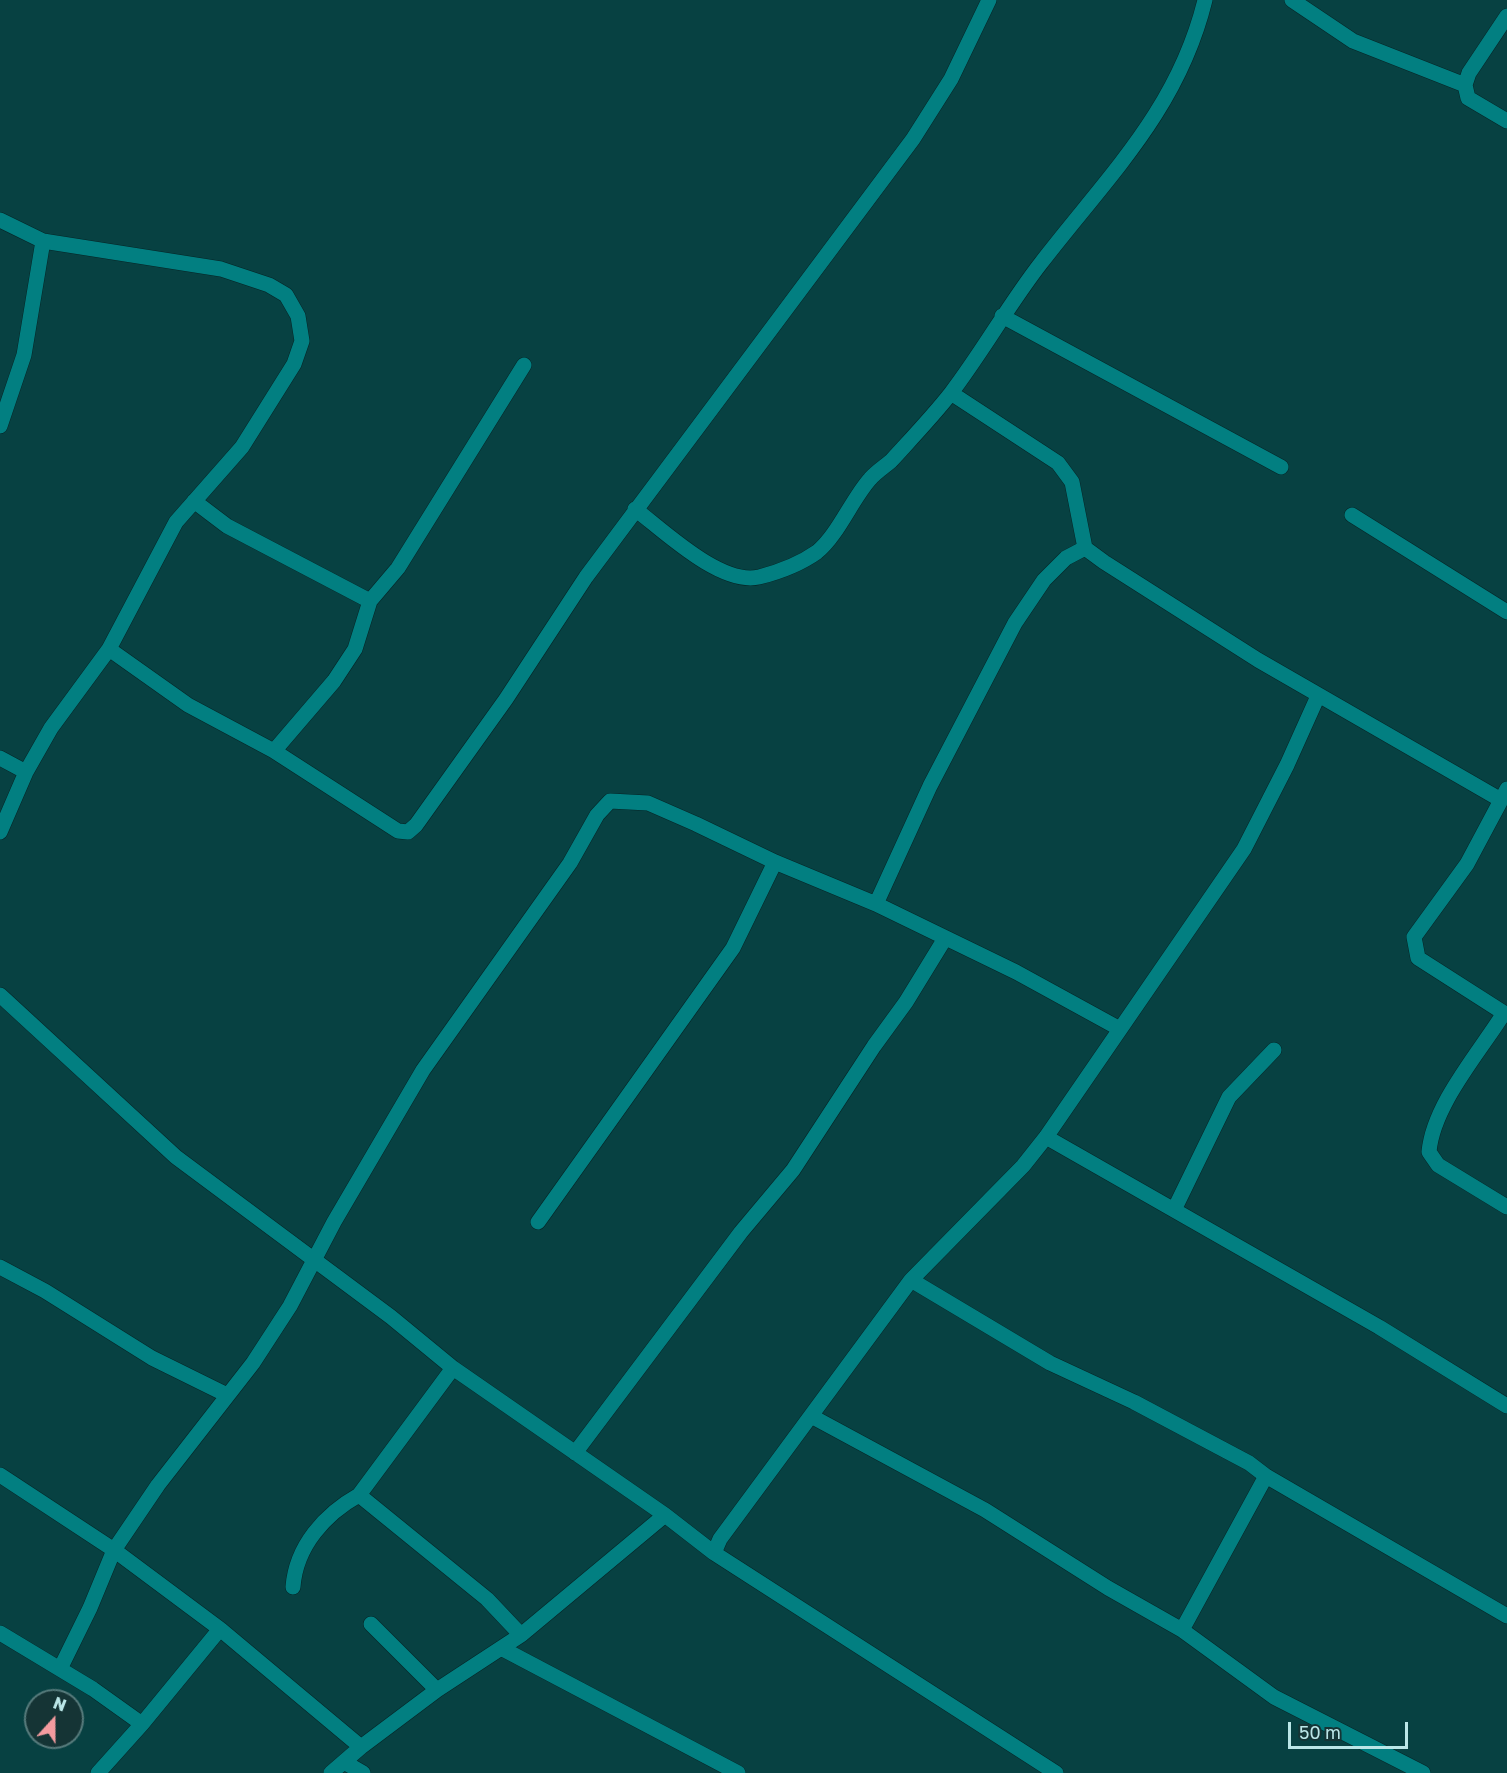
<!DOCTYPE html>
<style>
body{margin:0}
#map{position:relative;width:1507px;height:1773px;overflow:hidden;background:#074142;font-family:"Golos Text",sans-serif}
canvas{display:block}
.north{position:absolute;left:24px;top:1689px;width:60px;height:60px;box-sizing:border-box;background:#153435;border:2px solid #577b7c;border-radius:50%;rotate:21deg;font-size:16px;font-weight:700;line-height:24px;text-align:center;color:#bae6e7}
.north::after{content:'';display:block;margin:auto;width:21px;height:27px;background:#f49b9f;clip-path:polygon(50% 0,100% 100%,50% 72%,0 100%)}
.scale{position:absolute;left:1288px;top:1722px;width:120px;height:27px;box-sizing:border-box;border:3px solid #bae6e7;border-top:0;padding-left:8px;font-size:18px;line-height:21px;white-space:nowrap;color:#bae6e7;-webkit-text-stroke:4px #153435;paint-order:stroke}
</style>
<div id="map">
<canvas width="1507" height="1773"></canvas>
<div class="north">N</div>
<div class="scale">50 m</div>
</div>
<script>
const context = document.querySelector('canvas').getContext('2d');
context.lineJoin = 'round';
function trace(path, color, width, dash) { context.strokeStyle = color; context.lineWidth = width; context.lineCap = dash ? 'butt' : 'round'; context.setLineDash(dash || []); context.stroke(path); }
const street = new Path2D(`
 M 1292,0 L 1353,41 L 1465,85
 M 1507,16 L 1469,73 L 1465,85 L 1468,98 L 1507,121
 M 0,220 L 43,241 L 221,269 L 269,285 L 286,295 L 298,316 L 302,341 L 294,364 L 242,447 L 176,522 L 109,649 L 51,728 L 26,772 L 0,832
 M 1002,316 L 1281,467
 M 524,365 L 398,568 L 370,601 L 355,649 L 334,681 L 274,751 L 398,831 L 408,832 L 416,825 L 506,699 L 586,577 L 913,139 L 951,79 L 989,0
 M 951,393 L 1058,463 L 1072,482 L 1085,548 L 1104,562 L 1258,660 L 1501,800
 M 0,426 L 24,355 L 43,241
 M 194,501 L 227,526 L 370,601
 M 635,509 C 664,531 721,586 759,577 C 779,572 800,564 817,552 C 838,535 852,499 870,479 C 876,472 884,467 891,461 C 911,439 933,416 951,393 C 983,351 1009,304 1041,263 C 1108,176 1178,110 1205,0
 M 1352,515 L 1507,612
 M 109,649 L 188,705 L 274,751
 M 0,758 L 26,772
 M 1507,789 L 1467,864 L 1414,937 L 1418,958 L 1507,1015
 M 876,904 L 930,786 L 1015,623 L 1044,580 L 1066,558 L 1085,548
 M 0,995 L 176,1157 L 391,1317 L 453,1368 L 665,1515 L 714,1553 L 720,1539 L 911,1280 L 1023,1166 L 1046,1137 L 1244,849 L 1287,765 L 1318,696
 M 1504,1013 C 1479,1053 1433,1105 1429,1152 L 1438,1165 L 1507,1207
 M 1046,1137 L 1379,1327 L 1507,1406
 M 1174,1210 L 1229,1097 L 1274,1050
 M 538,1222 L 733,948 L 775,862
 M 0,1267 L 45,1291 L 152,1358 L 227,1395
 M 911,1280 L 1050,1363 L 1134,1402 L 1249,1463 L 1266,1476 L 1507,1616
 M 811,1416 L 985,1510 L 1108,1588 L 1182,1630 L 1274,1697 L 1423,1773
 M 575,1453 L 741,1232 L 793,1170 L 874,1046 L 906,1002 L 944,940
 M 0,1475 L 114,1550 L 220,1629 L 361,1747
 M 359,1495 L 487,1599 L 521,1635
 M 714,1553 L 1056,1773
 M 293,1587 C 296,1546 325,1514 359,1495 L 453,1368
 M 371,1624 L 437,1690
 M 1182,1630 L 1266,1476
 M 0,1633 L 93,1689 L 142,1724
 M 501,1648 L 738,1773
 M 60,1669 L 90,1608 L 114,1550 L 158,1485 L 253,1363 L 290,1306 L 334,1222 L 423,1070 L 570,863 L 597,815 L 610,801 L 648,803 L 696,824 L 775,862 L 876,904 L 1016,972 L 1120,1029
 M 344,1762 L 363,1773
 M 98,1773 L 142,1724 L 220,1629
 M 331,1773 L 361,1747 L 437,1690 L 521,1635 L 665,1515`);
trace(street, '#052526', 16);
trace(street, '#027f81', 15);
</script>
